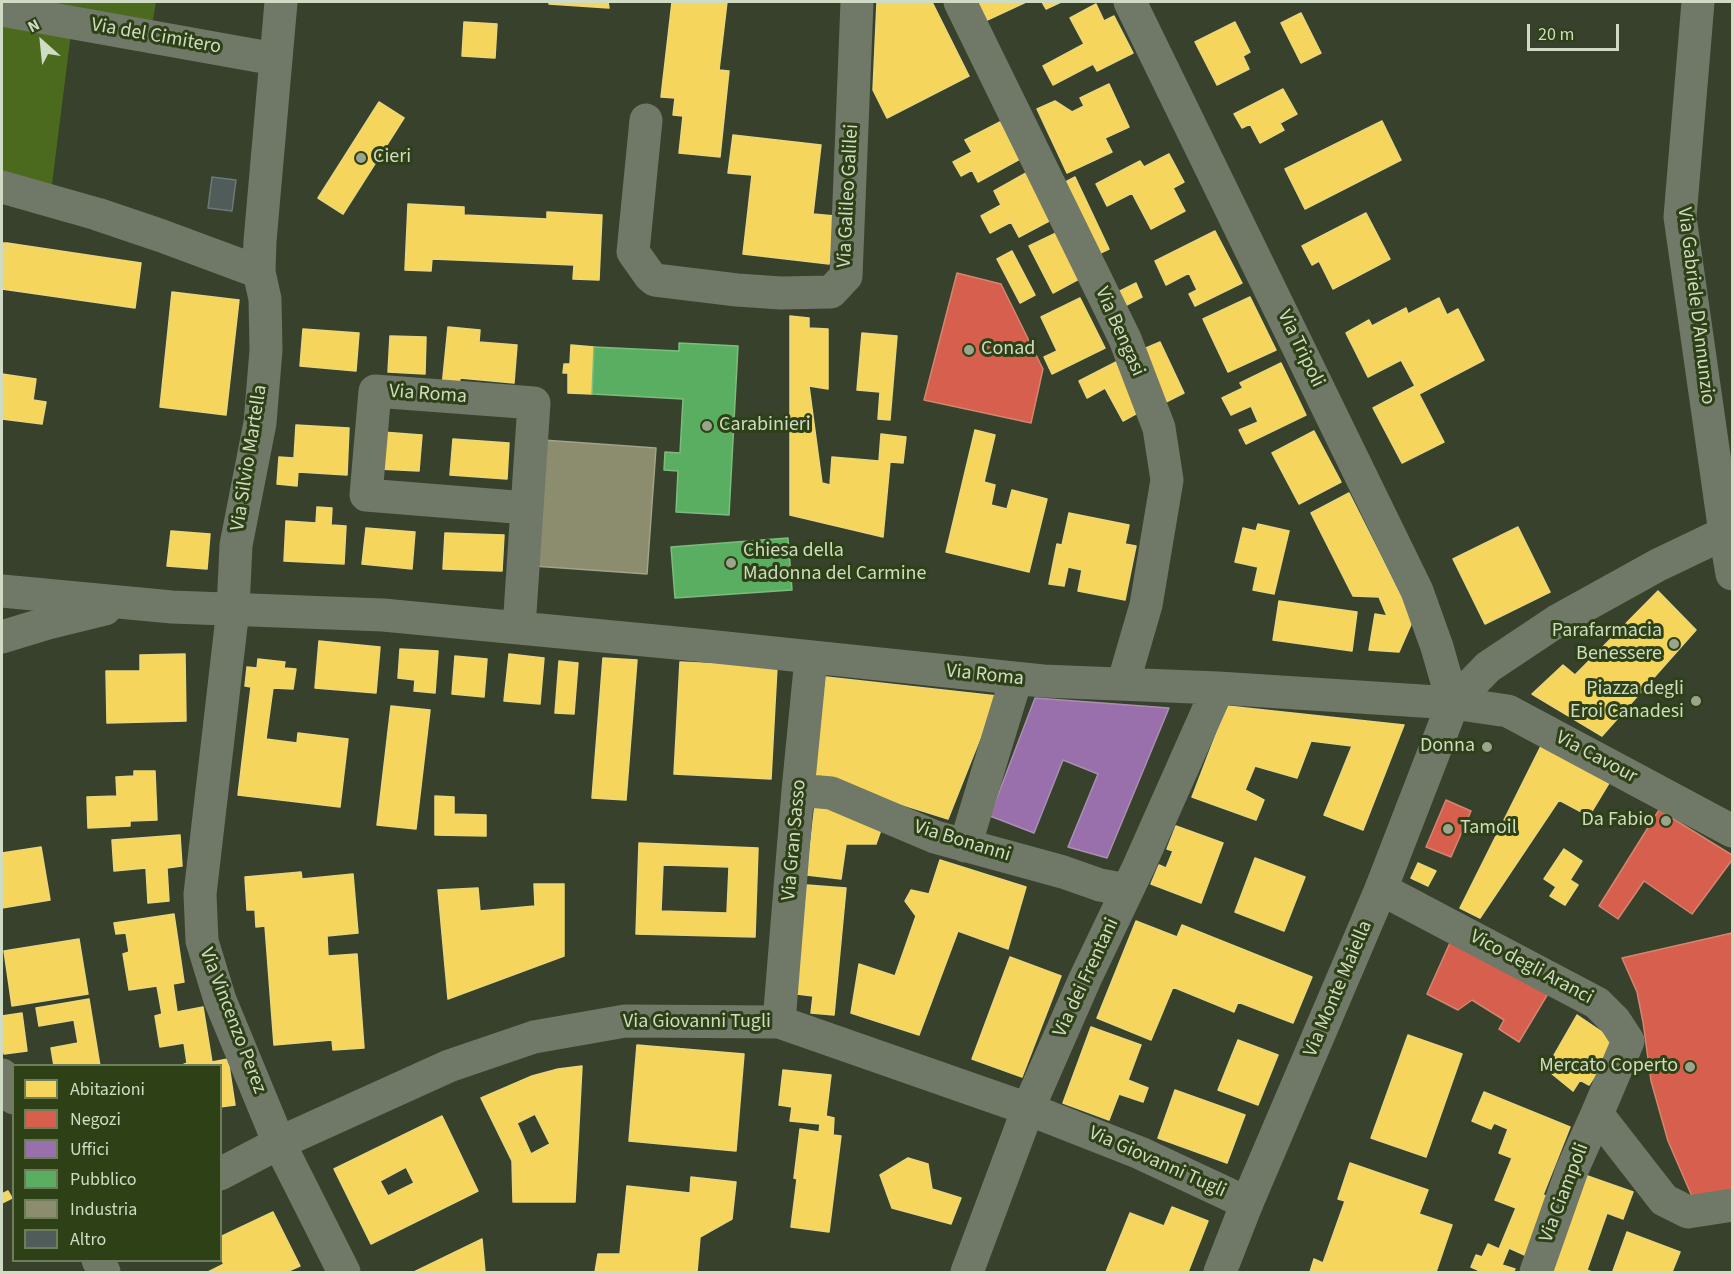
<!DOCTYPE html>
<style>
body{margin:0}
#map{position:relative;width:1734px;height:1274px;overflow:hidden;background:#37412b;font-family:"Source Sans 3",sans-serif}
canvas{display:block}
.frame{position:absolute;inset:0;border:3px solid #cfdbc3;pointer-events:none}
.legend{position:absolute;left:12px;top:1064px;width:210px;height:198px;box-sizing:border-box;background:#2e4016;border:2px solid #6e7e5b;margin:0;padding:8px 10px;list-style:none;font-size:18px;color:#cfdbc3}
.legend li{display:flex;align-items:center;gap:12px;height:30px}
.legend b{width:30px;border:2px solid #6e7e5b}
.north{position:absolute;left:12px;top:12px;width:60px;height:60px;-webkit-text-stroke:4px #2e4016;paint-order:stroke;rotate:333deg;font-size:16px;font-weight:700;line-height:24px;text-align:center;color:#cfdbc3}
.north::after{content:'';display:block;margin:auto;width:21px;height:27px;background:#cfdbc3;clip-path:polygon(50% 0,100% 100%,50% 72%,0 100%)}
.scale{position:absolute;left:1527px;top:24px;width:92px;height:27px;box-sizing:border-box;border:3px solid #cfdbc3;border-top:0;padding-left:8px;font-size:18px;line-height:21px;white-space:nowrap;color:#cfdbc3;-webkit-text-stroke:4px #2e4016;paint-order:stroke}
</style>
<div id="map">
<canvas width="1734" height="1274"></canvas>
<div class="frame"></div>
<ul class="legend">
<li><b style="height:16px;background:#f6d55c"></b>Abitazioni</li>
<li><b style="height:16px;background:#d6604d"></b>Negozi</li>
<li><b style="height:16px;background:#9970ab"></b>Uffici</li>
<li><b style="height:16px;background:#5aae61"></b>Pubblico</li>
<li><b style="height:16px;background:#8c8c6e"></b>Industria</li>
<li><b style="height:16px;background:#505c59"></b>Altro</li>
</ul>
<div class="north">N</div>
<div class="scale">20 m</div>
</div>
<script>
const context = document.querySelector('canvas').getContext('2d');
context.lineJoin = 'round';
function fillPath(path, color) { context.fillStyle = color; context.fill(path, 'evenodd'); }
function trace(path, color, width, dash) { context.strokeStyle = color; context.lineWidth = width; context.lineCap = dash ? 'butt' : 'round'; context.setLineDash(dash || []); context.stroke(path); }
function label(font, color, halo, rows, align = 'center') {
  context.font = font + ' "Source Sans 3",sans-serif'; context.lineWidth = 6; context.setLineDash([]); context.textBaseline = 'middle'; context.strokeStyle = halo; context.fillStyle = color; for (const [text, x, y, turn = 0] of rows) {
    context.save(); context.translate(x, y); context.rotate((+turn || 0) * Math.PI / 180); context.textAlign = isNaN(turn) ? turn : align; if (halo) context.strokeText(text, 0, 0); context.fillText(text, 0, 0); context.restore();
  }
}
const green = new Path2D(`
 M 2,2 L 156,2 L 152,25 Z
 M 2,19 L 71,33 L 51,192 L 2,177 Z`);
const homes = new Path2D(`
 M 549,2 L 608,2 L 609,8 L 549,4 Z
 M 672,2 L 727,2 L 719,70 L 729,71 L 720,157 L 679,153 L 683,116 L 673,115 L 675,98 L 661,97 Z
 M 877,2 L 932,2 L 969,76 L 887,118 L 873,90 Z
 M 973,2 L 1026,2 L 983,22 Z
 M 1042,2 L 1061,2 L 1046,9 Z
 M 1096,4 L 1104,21 L 1114,16 L 1133,53 L 1097,71 L 1093,64 L 1053,85 L 1043,66 L 1084,44 L 1070,18 Z
 M 1301,13 L 1321,53 L 1301,63 L 1281,23 Z
 M 464,22 L 497,24 L 495,58 L 462,56 Z
 M 1235,22 L 1250,52 L 1243,56 L 1249,69 L 1217,85 L 1195,42 Z
 M 1109,84 L 1129,127 L 1105,138 L 1112,152 L 1067,173 L 1037,109 L 1055,101 L 1072,112 L 1084,106 L 1080,98 Z
 M 1283,89 L 1297,114 L 1280,123 L 1284,130 L 1260,143 L 1250,124 L 1242,128 L 1234,114 Z
 M 379,102 L 404,118 L 343,214 L 318,198 Z
 M 1382,121 L 1401,160 L 1305,209 L 1285,169 Z
 M 1000,122 L 1020,159 L 978,182 L 972,170 L 961,176 L 953,162 L 972,152 L 965,140 Z
 M 733,135 L 821,145 L 813,214 L 835,216 L 829,264 L 743,254 L 752,175 L 728,173 Z
 M 1169,154 L 1184,182 L 1173,188 L 1185,211 L 1151,229 L 1132,193 L 1107,206 L 1096,184 L 1140,161 L 1144,167 Z
 M 1026,173 L 1051,220 L 1019,237 L 1011,222 L 990,233 L 981,216 L 1001,205 L 994,191 Z
 M 1075,177 L 1109,249 L 1092,257 L 1058,186 Z
 M 408,204 L 464,207 L 464,215 L 547,219 L 547,212 L 602,215 L 599,280 L 573,279 L 574,265 L 432,259 L 431,271 L 405,270 Z
 M 1366,213 L 1390,259 L 1333,289 L 1319,261 L 1312,265 L 1302,246 Z
 M 1215,231 L 1242,283 L 1195,306 L 1189,294 L 1197,290 L 1189,273 L 1166,285 L 1155,261 Z
 M 1056,233 L 1079,279 L 1053,293 L 1029,246 Z
 M 2,243 L 7,243 L 2,293 Z
 M 7,243 L 141,263 L 135,308 L 2,289 Z
 M 1012,251 L 1035,295 L 1020,303 L 997,259 Z
 M 1136,283 L 1142,297 L 1121,308 L 1114,294 Z
 M 172,292 L 239,300 L 226,415 L 160,407 Z
 M 1250,297 L 1276,350 L 1228,372 L 1203,319 Z
 M 1080,298 L 1105,348 L 1052,374 L 1044,357 L 1057,351 L 1041,317 Z
 M 1439,298 L 1447,315 L 1458,309 L 1484,360 L 1419,394 L 1444,442 L 1402,463 L 1373,408 L 1415,386 L 1401,360 L 1368,377 L 1346,333 L 1369,320 L 1372,326 L 1406,308 L 1408,314 Z
 M 790,316 L 809,318 L 809,328 L 828,329 L 828,389 L 809,386 L 822,483 L 830,485 L 832,457 L 879,461 L 881,434 L 906,437 L 903,463 L 890,462 L 883,537 L 790,515 Z
 M 448,327 L 480,330 L 479,342 L 517,345 L 514,383 L 460,378 L 459,388 L 442,387 Z
 M 303,329 L 359,333 L 356,371 L 300,366 Z
 M 862,333 L 897,336 L 890,420 L 878,419 L 880,392 L 857,390 Z
 M 390,336 L 426,337 L 425,374 L 388,372 Z
 M 1160,342 L 1184,393 L 1164,403 L 1139,351 Z
 M 571,345 L 594,347 L 592,394 L 568,393 L 568,373 L 563,373 L 564,364 L 570,364 Z
 M 1116,362 L 1141,411 L 1123,421 L 1105,388 L 1087,398 L 1079,381 Z
 M 1281,363 L 1306,415 L 1246,444 L 1239,430 L 1258,422 L 1251,406 L 1231,415 L 1222,398 L 1243,388 L 1240,383 Z
 M 2,374 L 36,379 L 33,400 L 46,402 L 42,424 L 2,419 Z
 M 296,425 L 349,428 L 347,475 L 298,472 L 297,486 L 277,484 L 279,457 L 294,458 Z
 M 975,430 L 995,435 L 984,482 L 995,485 L 991,505 L 1007,509 L 1012,490 L 1047,499 L 1029,572 L 946,552 Z
 M 1314,431 L 1341,482 L 1299,504 L 1272,453 Z
 M 382,432 L 422,435 L 419,471 L 379,469 Z
 M 453,439 L 509,443 L 507,479 L 450,475 Z
 M 1349,493 L 1413,620 L 1399,652 L 1369,650 L 1375,614 L 1387,616 L 1379,597 L 1353,596 L 1311,513 Z
 M 317,507 L 332,508 L 331,525 L 346,526 L 344,564 L 284,561 L 286,521 L 316,523 Z
 M 1069,513 L 1129,525 L 1125,544 L 1136,546 L 1125,600 L 1078,591 L 1082,570 L 1068,567 L 1064,586 L 1049,584 L 1057,544 L 1062,545 Z
 M 1258,524 L 1289,531 L 1274,594 L 1253,590 L 1258,567 L 1235,562 L 1243,528 L 1256,531 Z
 M 1518,527 L 1550,592 L 1485,624 L 1453,559 Z
 M 366,528 L 415,532 L 412,569 L 362,564 Z
 M 171,531 L 210,534 L 207,569 L 167,566 Z
 M 445,533 L 504,535 L 502,571 L 443,569 Z
 M 1658,591 L 1696,630 L 1602,736 L 1532,694 L 1563,665 L 1575,675 Z
 M 1279,601 L 1357,612 L 1352,651 L 1273,640 Z
 M 319,641 L 380,647 L 376,693 L 315,688 Z
 M 400,649 L 438,651 L 435,693 L 414,691 L 415,680 L 398,678 Z
 M 185,654 L 186,721 L 107,723 L 106,671 L 140,671 L 140,655 Z
 M 509,654 L 544,658 L 540,704 L 504,701 Z
 M 455,656 L 487,659 L 484,697 L 452,694 Z
 M 603,658 L 637,660 L 626,800 L 592,798 Z
 M 258,659 L 285,662 L 284,668 L 296,669 L 293,689 L 273,688 L 266,739 L 297,743 L 298,733 L 348,739 L 340,807 L 238,795 L 251,687 L 245,686 L 247,667 L 257,668 Z
 M 559,661 L 578,663 L 574,714 L 555,713 Z
 M 680,662 L 777,667 L 771,779 L 674,774 Z
 M 826,677 L 997,696 L 948,819 L 814,777 Z
 M 391,706 L 430,710 L 416,829 L 377,825 Z
 M 1227,706 L 1404,725 L 1363,830 L 1324,815 L 1352,746 L 1311,741 L 1297,778 L 1255,766 L 1245,790 L 1264,800 L 1256,820 L 1192,797 Z
 M 1541,746 L 1609,783 L 1589,816 L 1559,800 L 1480,918 L 1460,908 Z
 M 134,771 L 155,771 L 157,820 L 130,821 L 130,826 L 88,828 L 87,797 L 117,796 L 116,777 L 134,776 Z
 M 435,796 L 454,797 L 454,814 L 486,815 L 486,836 L 435,835 Z
 M 815,805 L 842,807 L 883,824 L 876,844 L 846,844 L 841,879 L 807,875 Z
 M 1176,826 L 1223,843 L 1201,903 L 1151,884 L 1159,865 L 1166,868 L 1173,851 L 1167,849 Z
 M 180,835 L 182,866 L 167,868 L 169,901 L 148,903 L 146,868 L 114,871 L 112,840 Z
 M 639,843 L 758,848 L 755,937 L 636,934 ZM 663,865 L 729,867 L 727,913 L 661,911 Z
 M 41,847 L 50,900 L 2,908 L 2,853 Z
 M 1564,849 L 1582,861 L 1570,880 L 1578,885 L 1565,905 L 1550,896 L 1556,887 L 1544,879 Z
 M 1255,858 L 1305,877 L 1284,931 L 1235,912 Z
 M 940,860 L 1026,887 L 1008,949 L 958,931 L 919,1035 L 851,1013 L 859,964 L 895,976 L 916,916 L 905,901 L 911,890 L 929,894 Z
 M 1418,863 L 1436,871 L 1428,886 L 1411,878 Z
 M 301,872 L 302,879 L 353,874 L 358,933 L 327,936 L 328,956 L 357,954 L 364,1048 L 333,1050 L 332,1040 L 274,1045 L 265,926 L 256,927 L 255,910 L 247,910 L 245,877 Z
 M 534,884 L 564,884 L 564,956 L 448,999 L 438,890 L 478,888 L 480,911 L 535,906 Z
 M 807,885 L 846,888 L 834,1015 L 811,1013 L 813,996 L 797,994 Z
 M 174,914 L 184,982 L 173,984 L 177,1012 L 203,1007 L 212,1062 L 228,1059 L 235,1105 L 220,1107 L 220,1066 L 180,1066 L 187,1063 L 184,1043 L 160,1047 L 155,1016 L 162,1014 L 157,986 L 129,990 L 123,954 L 129,952 L 126,933 L 116,934 L 114,923 Z
 M 1136,921 L 1177,937 L 1182,925 L 1312,977 L 1293,1023 L 1238,1002 L 1234,1012 L 1173,987 L 1151,1040 L 1097,1018 Z
 M 79,939 L 88,994 L 12,1006 L 4,951 Z
 M 1010,957 L 1061,976 L 1022,1077 L 972,1059 Z
 M 89,999 L 100,1066 L 54,1066 L 51,1048 L 78,1043 L 74,1020 L 39,1026 L 36,1008 Z
 M 22,1013 L 27,1051 L 4,1054 L 2,1036 L 2,1016 Z
 M 1577,1015 L 1617,1042 L 1589,1085 L 1580,1080 L 1573,1091 L 1546,1069 Z
 M 1091,1027 L 1141,1045 L 1128,1080 L 1148,1088 L 1143,1102 L 1119,1094 L 1109,1120 L 1063,1103 Z
 M 1408,1035 L 1462,1054 L 1426,1157 L 1371,1138 Z
 M 1238,1040 L 1278,1055 L 1258,1105 L 1218,1090 Z
 M 637,1045 L 744,1054 L 736,1151 L 629,1141 Z
 M 582,1066 L 575,1202 L 513,1202 L 512,1161 L 481,1098 L 532,1076 L 558,1069 ZM 535,1114 L 550,1144 L 531,1154 L 517,1123 Z
 M 783,1070 L 831,1075 L 826,1116 L 834,1118 L 833,1135 L 841,1136 L 829,1232 L 791,1227 L 797,1179 L 794,1178 L 800,1129 L 819,1132 L 820,1124 L 790,1121 L 792,1107 L 779,1105 Z
 M 1175,1090 L 1245,1115 L 1227,1163 L 1158,1138 Z
 M 1484,1092 L 1570,1127 L 1543,1195 L 1553,1198 L 1529,1257 L 1509,1248 L 1502,1265 L 1515,1269 L 1513,1272 L 1478,1272 L 1478,1270 L 1471,1267 L 1476,1255 L 1482,1257 L 1488,1244 L 1499,1249 L 1516,1208 L 1495,1200 L 1512,1158 L 1499,1153 L 1508,1129 L 1494,1123 L 1491,1129 L 1472,1121 Z
 M 442,1116 L 478,1191 L 371,1244 L 334,1169 ZM 406,1167 L 414,1183 L 388,1196 L 380,1181 Z
 M 908,1158 L 928,1164 L 932,1189 L 961,1198 L 951,1224 L 892,1208 L 880,1175 Z
 M 1350,1163 L 1428,1190 L 1419,1214 L 1452,1225 L 1436,1272 L 1310,1272 L 1314,1259 L 1323,1263 L 1345,1201 L 1338,1199 Z
 M 1582,1174 L 1633,1192 L 1623,1219 L 1607,1213 L 1587,1270 L 1592,1272 L 1547,1272 Z
 M 691,1177 L 736,1182 L 732,1219 L 700,1237 L 697,1272 L 595,1272 L 598,1254 L 620,1254 L 627,1186 L 690,1193 Z
 M 8,1191 L 12,1198 L 2,1203 L 2,1194 Z
 M 1172,1207 L 1208,1221 L 1188,1272 L 1106,1272 L 1130,1213 L 1164,1226 Z
 M 273,1212 L 300,1266 L 286,1272 L 208,1272 L 224,1264 L 220,1258 L 220,1237 Z
 M 1627,1232 L 1680,1252 L 1672,1272 L 1618,1272 L 1613,1271 Z
 M 482,1239 L 485,1272 L 471,1272 L 471,1270 L 466,1272 L 414,1272 Z`);
const shops = new Path2D(`
 M 957,273 L 1001,284 L 1043,369 L 1031,423 L 924,400 Z
 M 1446,800 L 1471,811 L 1451,857 L 1426,847 Z
 M 1659,810 L 1732,855 L 1732,860 L 1692,914 L 1644,881 L 1618,919 L 1599,906 Z
 M 1732,933 L 1732,1191 L 1694,1201 L 1668,1141 L 1651,1081 L 1643,1022 L 1637,992 L 1622,958 Z
 M 1453,936 L 1549,992 L 1519,1042 L 1499,1029 L 1504,1020 L 1472,1000 L 1458,1010 L 1427,994 Z`);
const offices = new Path2D(`
 M 1035,698 L 1169,708 L 1107,858 L 1068,847 L 1098,774 L 1063,760 L 1034,833 L 990,816 Z`);
const public = new Path2D(`
 M 679,343 L 738,346 L 729,515 L 676,512 L 678,471 L 664,470 L 665,452 L 680,453 L 683,399 L 592,394 L 594,347 L 679,351 Z
 M 788,538 L 792,590 L 675,598 L 671,547 Z`);
const industry = new Path2D(`
 M 543,440 L 656,448 L 647,574 L 533,566 Z`);
const building = new Path2D(`
 M 212,177 L 236,180 L 232,211 L 208,208 Z`);
const minor = new Path2D(`
 M 281,2 L 260,241 L 259,272 L 265,299 L 266,350 L 260,423 L 236,545 L 233,609 L 200,894 L 202,941 L 220,1000 L 279,1143 L 344,1272
 M 960,2 L 1125,339 L 1159,428 L 1167,480 L 1146,605 L 1123,684
 M 1698,2 L 1680,217 L 1725,533 L 1732,574
 M 2,10 L 275,59
 M 646,120 L 633,252 L 650,276 L 655,280 L 737,290 L 781,293 L 831,292 L 846,276 L 857,2
 M 2,187 L 97,214 L 162,236 L 259,272
 M 2,591 L 172,607 L 383,615 L 697,645 L 1043,681 L 1218,688 L 1453,703 L 1508,711 L 1732,831
 M 519,628 L 534,403 L 375,391 L 366,495 L 527,508
 M 2,637 L 48,623 L 105,609
 M 1453,703 L 1488,667 L 1557,621 L 1658,565 L 1725,533
 M 798,790 L 831,793 L 935,837 L 1063,872 L 1100,885 L 1127,890
 M 965,846 L 1016,679
 M 1381,889 L 1597,1003 L 1615,1021 L 1628,1041 L 1597,1114 L 1664,1200 L 1688,1212 L 1732,1205
 M 779,1022 L 798,790 L 811,658
 M 2,1075 L 14,1098
 M 220,1174 L 279,1143 L 449,1066 L 534,1037 L 625,1021 L 779,1022 L 1028,1109 L 1140,1153 L 1247,1203
 M 98,1260 L 104,1272
 M 967,1272 L 1028,1109 L 1085,979 L 1139,866 L 1218,688
 M 1536,1272 L 1572,1170 L 1597,1114`);
const tertiary = new Path2D(`
 M 1130,2 L 1417,591 L 1437,647 L 1453,703 L 1381,889 L 1247,1203 L 1220,1272`);
const markers = [
 [361,158,6,"#9aa58e"],
 [969,350,6,"#9aa58e"],
 [707,426,6,"#9aa58e"],
 [731,563,6,"#9aa58e"],
 [1674,644,6,"#9aa58e"],
 [1696,701,6,"#9aa58e"],
 [1487,747,6,"#9aa58e"],
 [1666,821,6,"#9aa58e"],
 [1448,829,6,"#9aa58e"],
 [1690,1067,6,"#9aa58e"]
];
const streetNames = [
 ["Via del Cimitero",156,37,10],
 ["Via Galileo Galilei",849,196,-87],
 ["Via Gabriele D'Annunzio",1695,306,83],
 ["Via Bengasi",1119,332,66],
 ["Via Tripoli",1300,349,64],
 ["Via Roma",428,395,4],
 ["Via Silvio Martella",250,458,-81],
 ["Via Roma",985,676,6],
 ["Via Cavour",1596,758,28],
 ["Via Gran Sasso",795,840,-85],
 ["Via Bonanni",962,842,17],
 ["Vico degli Aranci",1531,968,28],
 ["Via dei Frentani",1087,978,-65],
 ["Via Monte Maiella",1339,989,-67],
 ["Via Vincenzo Perez",232,1021,69],
 ["Via Giovanni Tugli",697,1023],
 ["Via Giovanni Tugli",1157,1163,24],
 ["Via Ciampoli",1565,1193,-69]
];
const poiNames = [
 ["Cieri",373,158],
 ["Conad",981,350],
 ["Carabinieri",719,426],
 ["Chiesa della",743,552],
 ["Madonna del Carmine",743,575],
 ["Parafarmacia",1662,632,"right"],
 ["Benessere",1662,655,"right"],
 ["Piazza degli",1684,690,"right"],
 ["Eroi Canadesi",1684,713,"right"],
 ["Donna",1475,747,"right"],
 ["Da Fabio",1654,821,"right"],
 ["Tamoil",1460,829],
 ["Mercato Coperto",1678,1067,"right"]
];
fillPath(green, '#4c6a1e');
fillPath(homes, '#f6d55c');
trace(homes, '#ead77b', 1.5);
fillPath(shops, '#d6604d');
trace(shops, '#d48570', 1.5);
fillPath(offices, '#9970ab');
trace(offices, '#a990b2', 1.5);
fillPath(public, '#5aae61');
trace(public, '#7dbc7e', 1.5);
fillPath(industry, '#8c8c6e');
trace(industry, '#a0a488', 1.5);
fillPath(building, '#505c59');
trace(building, '#6e7a77', 1.5);
trace(minor, '#707867', 33);
trace(tertiary, '#707867', 33);
for (const [x, y, r, color] of markers) { const dot = new Path2D(); dot.arc(x, y, r, 0, 2 * Math.PI); context.fillStyle = color; context.fill(dot); trace(dot, '#2e4016', 2); }
label('20px', '#cfdbc3', '#2e4016', streetNames);
label('20px', '#cfdbc3', '#2e4016', poiNames, 'left');
</script>
